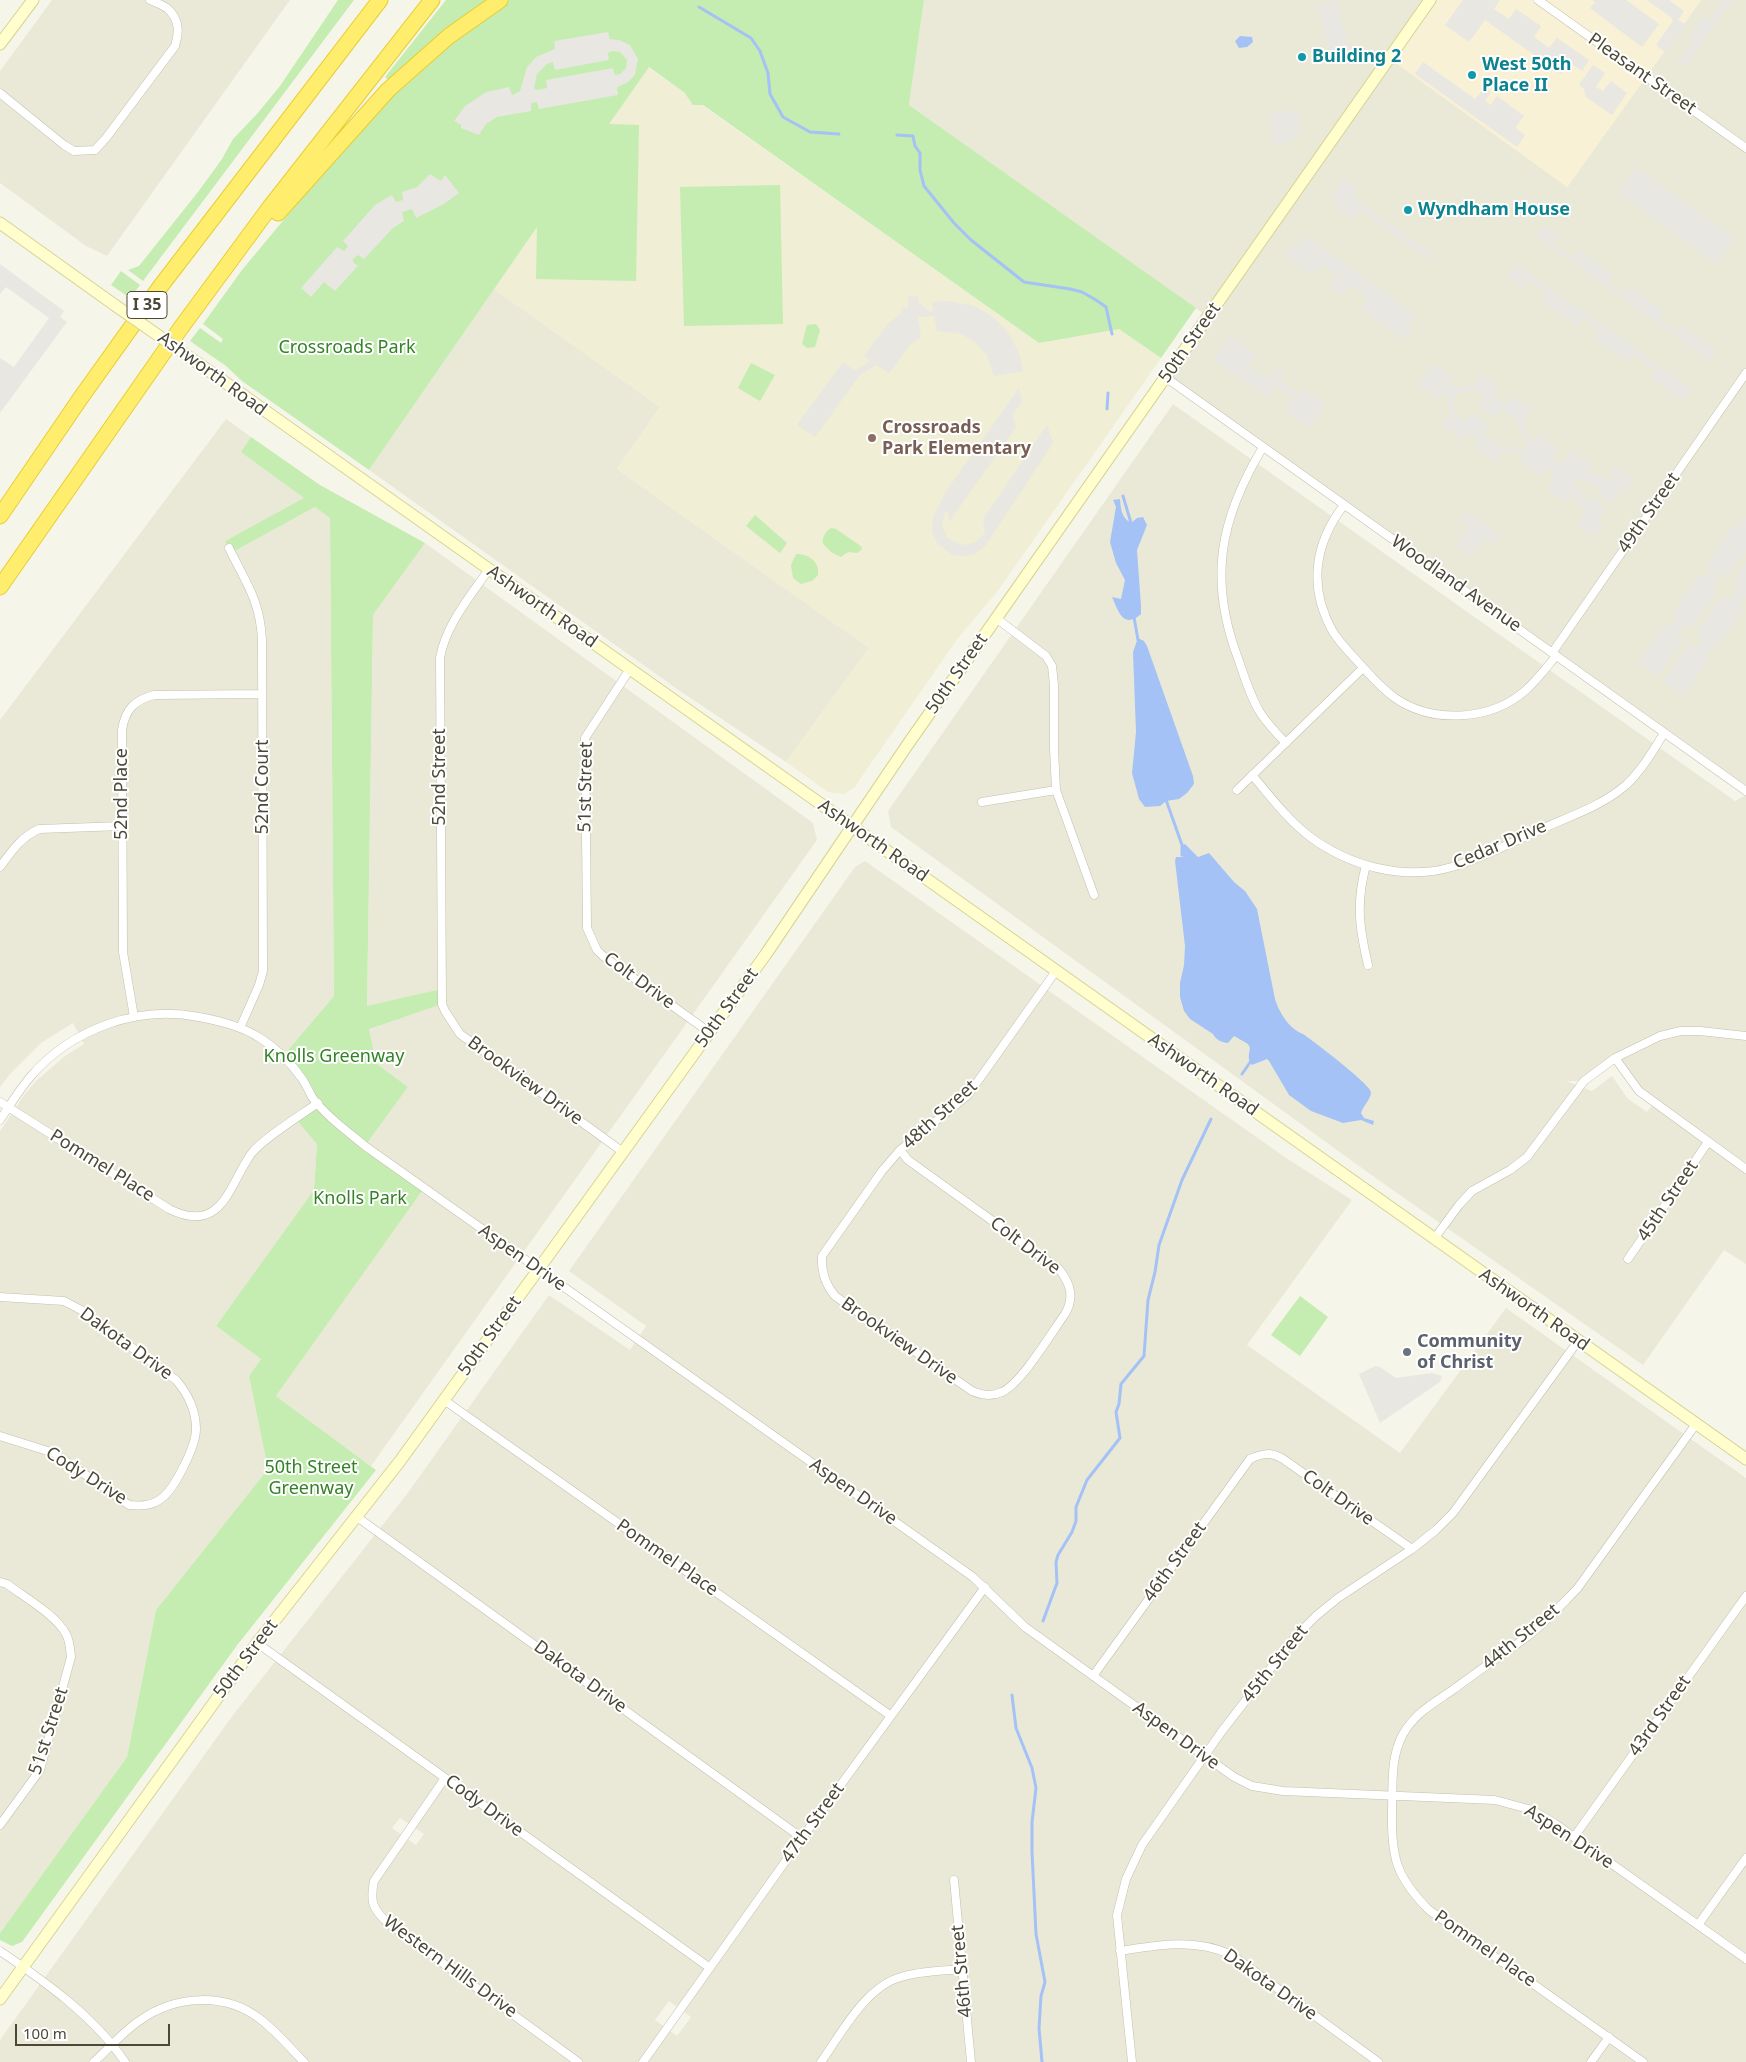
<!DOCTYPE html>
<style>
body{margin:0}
#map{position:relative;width:1746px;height:2062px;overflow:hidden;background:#f6f5ea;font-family:"Noto Sans",sans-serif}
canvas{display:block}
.scale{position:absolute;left:15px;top:2024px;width:155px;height:22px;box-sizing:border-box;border:2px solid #4b4837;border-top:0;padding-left:6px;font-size:15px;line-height:18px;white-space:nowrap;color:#4b4837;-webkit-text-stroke:4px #fff;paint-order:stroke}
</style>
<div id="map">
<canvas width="1746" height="2062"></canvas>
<div class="scale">100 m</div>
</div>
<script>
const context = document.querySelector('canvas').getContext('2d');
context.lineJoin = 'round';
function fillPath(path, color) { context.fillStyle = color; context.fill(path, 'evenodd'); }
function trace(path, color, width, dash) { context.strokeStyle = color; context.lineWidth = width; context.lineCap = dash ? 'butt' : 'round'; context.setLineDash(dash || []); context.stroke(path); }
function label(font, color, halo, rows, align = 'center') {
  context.font = font + ' "Noto Sans",sans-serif'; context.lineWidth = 4; context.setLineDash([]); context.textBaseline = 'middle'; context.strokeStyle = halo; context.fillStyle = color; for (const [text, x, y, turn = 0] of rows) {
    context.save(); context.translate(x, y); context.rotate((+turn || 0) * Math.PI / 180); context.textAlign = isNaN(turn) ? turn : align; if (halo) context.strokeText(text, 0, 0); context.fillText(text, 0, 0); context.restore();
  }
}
const residential = new Path2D(`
 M 52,0 L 290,0 L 107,256 L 86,246 L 0,183 L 0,71 Z
 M 924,0 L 1430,0 L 1567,187 L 1701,0 L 1746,0 L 1746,791 L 1165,377 L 1208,317 L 909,105 Z
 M 494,289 L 660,407 L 617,469 L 869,648 L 786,762 L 680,691 L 369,470 Z
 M 1173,404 L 1735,801 L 1746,795 L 1746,1264 L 1724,1250 L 1643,1365 L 1377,1179 L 891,827 L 888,811 ZM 1615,1058 L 1654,1103 L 1647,1112 L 1628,1099 L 1612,1076 L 1592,1091 L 1566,1081 L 1584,1081 Z
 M 226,419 L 251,437 L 242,452 L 305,498 L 225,541 L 231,553 L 315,507 L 330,517 L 334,996 L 283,1056 L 313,1098 L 317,1144 L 314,1191 L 216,1326 L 261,1359 L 249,1376 L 268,1469 L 156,1610 L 127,1757 L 0,1933 L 0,1131 L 24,1095 L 36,1081 L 65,1056 L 84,1044 L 73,1023 L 41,1043 L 11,1073 L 0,1087 L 0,720 Z
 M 425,543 L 813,823 L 817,840 L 371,1466 L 276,1396 L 423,1188 L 365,1146 L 408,1087 L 376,1063 L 369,1029 L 441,989 L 367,1007 L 373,615 Z
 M 865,861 L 1286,1158 L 1352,1200 L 1247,1345 L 1400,1453 L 1506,1308 L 1746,1478 L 1746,2062 L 0,2062 L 0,2040 L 233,1715 L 407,1494 L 549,1295 L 630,1350 L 646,1326 L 569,1271 L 855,867 ZM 400,1818 L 424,1834 L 416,1845 L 392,1828 ZM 669,2001 L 691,2017 L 677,2036 L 655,2020 Z`);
const commercial = new Path2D(`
 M 1431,0 L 1701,0 L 1567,187 L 1390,59 Z`);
const education = new Path2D(`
 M 648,67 L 1039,343 L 1119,329 L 1161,358 L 997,592 L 958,638 L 858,782 L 855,787 L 844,794 L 828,792 L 786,762 L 869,648 L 617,469 L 660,407 L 494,289 Z`);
const green = new Path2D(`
 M 338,0 L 354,0 L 143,281 L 128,270 L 139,266 L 198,192 L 222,159 L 233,139 L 257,114 L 280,86 Z
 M 446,0 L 486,0 L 428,44 L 389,80 L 385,77 Z
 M 509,0 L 924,0 L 909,105 L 1196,308 L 1161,358 L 1119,329 L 1039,343 L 703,105 L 693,105 L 685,93 L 649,67 L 609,124 L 639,125 L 636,281 L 536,279 L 537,227 L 369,470 L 242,381 L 226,366 L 190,341 L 200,328 L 221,343 L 223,339 L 203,324 L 242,270 L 296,205 L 294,202 L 343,144 L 425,62 Z
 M 780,185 L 783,324 L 684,326 L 680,187 Z
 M 121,271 L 140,285 L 130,298 L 111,285 Z
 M 816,324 L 820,330 L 815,347 L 807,348 L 802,344 L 807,325 Z
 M 751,363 L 775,375 L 760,401 L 738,388 Z
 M 251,437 L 320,485 L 425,543 L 373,615 L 367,1006 L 441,989 L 442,1004 L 369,1029 L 376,1063 L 408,1087 L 365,1146 L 424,1188 L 276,1396 L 376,1470 L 238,1644 L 22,1942 L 12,1946 L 0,1940 L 0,1933 L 127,1757 L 156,1610 L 268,1469 L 249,1376 L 261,1359 L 216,1326 L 314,1190 L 317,1144 L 296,1119 L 318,1103 L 283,1056 L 334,996 L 330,518 L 315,507 L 231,553 L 225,541 L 304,498 L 241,452 Z
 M 755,515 L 787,543 L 780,553 L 746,526 Z
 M 831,528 L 836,529 L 862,547 L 861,550 L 857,553 L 848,552 L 841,557 L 831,552 L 823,544 C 822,537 825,532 831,528 Z
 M 796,554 C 808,554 820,561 818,575 L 812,581 L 801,584 L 793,578 L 791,565 Z
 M 1300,1296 L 1328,1317 L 1300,1356 L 1271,1335 Z`);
const parking = new Path2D(`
 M 1463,0 L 1500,0 L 1494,9 L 1509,19 L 1516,9 L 1541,26 L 1534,37 L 1549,48 L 1557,38 L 1589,60 L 1582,71 L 1569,62 L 1561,74 L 1485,20 L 1469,42 L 1445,25 Z
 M 1592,0 L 1626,0 L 1659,24 L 1642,47 L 1590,8 L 1595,2 Z
 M 1647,0 L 1669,0 L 1684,11 L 1678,20 L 1686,25 L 1666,53 L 1656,45 L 1673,21 L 1672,18 Z
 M 1723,0 L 1733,0 L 1685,67 L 1678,63 L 1694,41 L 1689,37 L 1703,17 L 1709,21 Z
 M 1336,1 L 1350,50 L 1331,55 L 1317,6 Z
 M 608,32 L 610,39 L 619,40 L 630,45 L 638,59 L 635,75 L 627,83 L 617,87 L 618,95 L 539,109 L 537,102 L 531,103 L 531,111 L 497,117 L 486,124 L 479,135 L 461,128 L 461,125 L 454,121 L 465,106 L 486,92 L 509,87 L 512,95 L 520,91 L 527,67 L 536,57 L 555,49 L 554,41 ZM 612,51 L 620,52 L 627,60 L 626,68 L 620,74 L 615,75 L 613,68 L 546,80 L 547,88 L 536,90 L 534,88 L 537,74 L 547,64 L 553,62 L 555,70 L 609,60 L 608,53 Z
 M 1423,62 L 1475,99 L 1485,87 L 1491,92 L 1485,101 L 1491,105 L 1497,96 L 1524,116 L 1515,128 L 1525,135 L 1517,147 L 1415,74 Z
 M 1593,65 L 1605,73 L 1596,87 L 1603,91 L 1611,81 L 1627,93 L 1612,115 L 1586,97 L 1584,89 L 1579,85 Z
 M 1284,110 L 1285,112 L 1298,110 L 1302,132 L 1294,134 L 1293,141 L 1275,144 L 1269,115 Z
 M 1637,168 L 1735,239 L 1717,264 L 1619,193 Z
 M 430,174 L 441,181 L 445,175 L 459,193 L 444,204 L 416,218 L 412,209 L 402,212 L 404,221 L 393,228 L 364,259 L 358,255 L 353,259 L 353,262 L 358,266 L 335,291 L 324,282 L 311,297 L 301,288 L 337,247 L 344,251 L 348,246 L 343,241 L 375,205 L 392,195 L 396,202 L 403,200 L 402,192 L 417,187 Z
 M 1343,177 L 1357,188 L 1354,192 L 1355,199 L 1433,255 L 1430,260 L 1361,211 L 1354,220 L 1343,213 L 1336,205 L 1333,195 Z
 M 1543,225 L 1558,236 L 1553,243 L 1572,257 L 1578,250 L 1613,275 L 1608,283 L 1624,294 L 1630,287 L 1664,312 L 1659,319 L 1677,332 L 1682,325 L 1717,351 L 1710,361 L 1535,235 Z
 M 1305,235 L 1416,315 L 1408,327 L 1412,329 L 1404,340 L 1360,309 L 1368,298 L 1350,285 L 1342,296 L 1330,287 L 1337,276 L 1321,265 L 1313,276 L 1285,255 L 1293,244 L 1297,247 Z
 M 0,264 L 64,311 L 60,317 L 67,322 L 0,413 L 0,358 L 14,367 L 49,318 L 6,287 L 0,294 Z
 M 1516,264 L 1692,389 L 1683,401 L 1650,378 L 1656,370 L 1633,354 L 1627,362 L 1594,338 L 1600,330 L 1584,318 L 1577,326 L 1543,302 L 1549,294 L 1529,280 L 1523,288 L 1507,276 Z
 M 918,296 L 919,303 L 930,312 L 933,311 L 932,302 L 949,301 L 974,306 L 991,316 L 1005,329 L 1010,336 L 1019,353 L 1023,371 L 994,376 L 987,355 L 975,342 L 961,334 L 937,331 L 934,316 L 918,317 L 921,337 L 911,344 L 889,373 L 876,365 L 859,376 L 815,437 L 797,425 L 843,362 L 855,371 L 870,361 L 864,356 L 886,326 L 901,313 L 903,306 L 908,309 L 908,297 Z
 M 1231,336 L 1257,355 L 1249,367 L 1267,379 L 1275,368 L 1285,375 L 1281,382 L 1299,395 L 1304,388 L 1326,405 L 1309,429 L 1285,411 L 1294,398 L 1275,385 L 1267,397 L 1214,360 Z
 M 1433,363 L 1452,377 L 1448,384 L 1461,387 L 1475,385 L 1480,373 L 1499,387 L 1493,395 L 1506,404 L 1512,396 L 1532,410 L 1523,421 L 1531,441 L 1539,434 L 1558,448 L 1552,458 L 1563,462 L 1571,450 L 1591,464 L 1587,471 L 1610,480 L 1615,466 L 1634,480 L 1626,492 L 1620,490 L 1614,501 L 1599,496 L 1601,488 L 1577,478 L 1573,479 L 1573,482 L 1590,503 L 1596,499 L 1606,512 L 1597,520 L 1603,526 L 1595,537 L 1576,524 L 1586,513 L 1571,496 L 1566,503 L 1547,488 L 1555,477 L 1546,466 L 1539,475 L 1519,461 L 1524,453 L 1502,451 L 1494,462 L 1475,448 L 1480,441 L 1469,433 L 1463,440 L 1442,425 L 1450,413 L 1447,397 L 1442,393 L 1437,399 L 1418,384 ZM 1473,390 L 1485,395 L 1478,406 L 1494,418 L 1502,408 L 1515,419 L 1529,448 L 1502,446 L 1483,435 L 1489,426 L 1472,413 L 1466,422 L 1457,416 L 1453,406 L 1455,396 L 1461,393 Z
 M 1019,388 L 1022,402 L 1012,415 L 1016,427 L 949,522 L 948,512 L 945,512 L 942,525 L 947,538 L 961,545 L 974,543 L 979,539 L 985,533 L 983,519 L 1047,425 L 1053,443 L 985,546 L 973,555 L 966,556 L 953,555 L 937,543 L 932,531 L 933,517 L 945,493 Z
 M 1466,511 L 1501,536 L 1494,545 L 1484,538 L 1471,556 L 1456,545 L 1469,527 L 1460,520 Z
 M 1746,517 L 1746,551 L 1728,576 L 1722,572 L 1712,587 L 1717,591 L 1691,628 L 1686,624 L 1677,636 L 1683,640 L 1657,677 L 1637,663 L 1664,626 L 1668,628 L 1676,617 L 1672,614 L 1699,575 L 1703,578 L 1712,566 L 1707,563 L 1734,525 L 1739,528 Z
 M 1746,563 L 1746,597 L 1740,605 L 1744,609 L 1717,646 L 1714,645 L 1706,656 L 1709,659 L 1683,696 L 1663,681 L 1689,644 L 1695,649 L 1704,637 L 1697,632 L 1723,595 L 1730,600 L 1741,585 L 1734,580 Z
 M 1375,1366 L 1380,1367 L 1396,1378 L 1432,1373 L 1442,1376 L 1440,1382 L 1380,1423 L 1359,1374 Z`);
const water = new Path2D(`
 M 1240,36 L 1252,37 L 1253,42 L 1247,47 L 1239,48 L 1235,41 Z
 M 1120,499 C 1121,509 1121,517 1131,523 L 1137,518 L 1143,517 L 1147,525 L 1137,550 L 1141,606 L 1141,614 C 1123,630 1118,610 1112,597 L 1121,599 L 1125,580 L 1116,563 L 1110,542 L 1116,507 L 1113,500 Z
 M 1138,638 L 1144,641 L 1147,646 L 1193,776 L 1194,784 L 1187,793 L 1179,799 L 1166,801 L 1160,806 L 1145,807 L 1139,799 L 1132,773 L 1136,732 L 1133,652 Z
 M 1185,844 L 1198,857 L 1209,853 L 1234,882 L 1245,891 L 1257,909 L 1275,999 C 1279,1012 1289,1029 1303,1034 C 1312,1040 1370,1084 1371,1092 C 1371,1099 1363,1106 1361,1113 L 1364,1118 L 1374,1121 L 1373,1125 L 1361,1120 L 1343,1123 L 1311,1111 L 1289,1095 L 1269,1061 L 1267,1059 L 1252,1065 C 1247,1060 1249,1054 1250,1048 L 1248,1044 L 1234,1036 L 1228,1043 C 1222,1043 1215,1039 1213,1034 L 1190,1019 L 1184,1011 L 1180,997 L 1180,983 L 1184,965 L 1185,946 L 1175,861 L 1176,857 L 1183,857 L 1182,845 Z`);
const stream = new Path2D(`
 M 699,7 L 751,38 L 760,51 L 768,73 L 770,94 L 783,117 L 810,132 L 839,134
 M 897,135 L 913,136 L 915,146 L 920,153 L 920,170 L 924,186 L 954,223 L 971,240 L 1024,282 L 1070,289 L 1082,292 L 1096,300 L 1106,307 L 1112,334
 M 1107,409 L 1108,393
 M 1123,496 L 1131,523 L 1130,527
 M 1134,617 L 1138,640
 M 1165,797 L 1182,845 L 1182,855
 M 1242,1074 L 1251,1061
 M 1043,1621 L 1057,1583 L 1056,1562 L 1058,1555 L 1072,1532 L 1076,1521 L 1076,1507 L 1087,1480 L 1120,1438 L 1116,1412 L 1119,1404 L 1121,1384 L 1144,1356 L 1148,1300 L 1155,1272 L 1159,1245 L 1182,1180 L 1211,1119
 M 1012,1695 L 1016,1728 L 1032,1768 L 1036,1788 L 1032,1822 L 1032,1852 L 1036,1934 L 1045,1982 L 1041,1996 L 1039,2028 L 1042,2062`);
const street = new Path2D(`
 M 1538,0 L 1746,148
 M 0,93 L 64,145 L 74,151 L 95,150 L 106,138 L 175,46 C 179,33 180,20 168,9 C 164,5 156,3 150,0
 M 1165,377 L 1746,791
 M 1263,447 C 1219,520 1208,581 1239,661 C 1245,679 1251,698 1261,714 C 1268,724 1277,734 1286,743
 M 1344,505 C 1314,544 1308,588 1333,632 C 1340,643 1351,654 1360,664 C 1371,676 1381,688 1395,698 C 1433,724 1491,721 1526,690 C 1537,680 1546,668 1556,656
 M 229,548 C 246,583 260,600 262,640 L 263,971 L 259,985 L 240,1028
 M 489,569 C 470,597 446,624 440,658 L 442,1004 L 445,1011 L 460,1034 L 623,1152
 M 996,618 L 1046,656 L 1052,666 L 1054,685 L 1054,749 L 1056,790 L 1094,895
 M 1552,653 L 1746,373
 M 630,669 L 585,738 L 587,928 L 597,950 L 603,956 L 709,1032
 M 1252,775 C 1270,796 1287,819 1309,836 C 1349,866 1403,881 1452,867 C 1482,858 1511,843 1539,830 C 1568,817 1602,806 1626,785 C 1642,770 1653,751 1664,733
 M 1237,790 L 1363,668
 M 982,802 L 1056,790
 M 1366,865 C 1356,903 1359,927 1368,965
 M 0,867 C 11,852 21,837 39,829 L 122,826
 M 134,1017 L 123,952 L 122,730 C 125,710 134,700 154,695 L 262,694
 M 1615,1058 L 1639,1091 L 1746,1169
 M 0,1102 L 169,1209 C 222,1235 228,1187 251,1154 C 262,1139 301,1115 318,1103
 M 0,1120 C 10,1105 19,1090 31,1076 C 72,1029 137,1005 199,1017 C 220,1021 241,1026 260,1038 C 276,1048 292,1064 303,1080 C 306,1085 309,1091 312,1097 C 326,1116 347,1131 365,1146 L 973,1577 L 1025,1627 L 1234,1777 L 1252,1786 L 1283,1791 L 1495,1800 L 1532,1810 L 1554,1823 L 1746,1959
 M 900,1150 L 908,1160 L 1059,1269 C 1070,1283 1075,1297 1065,1314 C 1052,1332 1021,1384 1002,1392 C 991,1397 982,1395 972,1391 L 835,1296 C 825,1284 821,1272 822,1256 L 882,1171 L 900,1150 L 968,1095 L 1056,971
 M 1434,1239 L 1459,1205 L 1472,1191 L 1510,1170 L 1527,1157 L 1584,1081 L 1615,1058 L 1660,1036 L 1681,1031 L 1700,1031 L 1746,1036
 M 1628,1259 L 1708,1142
 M 0,1297 L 64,1301 L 81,1310 L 176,1380 C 188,1394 196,1410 196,1429 C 196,1446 175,1488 162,1498 C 152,1506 141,1506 129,1505 L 54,1453 L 0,1436
 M 444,1400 L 891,1716
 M 357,1517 L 802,1838
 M 0,1582 L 7,1584 C 24,1597 56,1615 66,1634 C 70,1641 70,1649 71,1657 L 40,1770 L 0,1825
 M 257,1643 L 710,1968
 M 1093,1676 L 1250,1459 C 1263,1453 1271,1452 1283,1459 L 1412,1549
 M 445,1778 L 374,1881 C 370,1901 372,1909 388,1923 L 578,2062
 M 1574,1837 L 1746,1596
 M 954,1880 L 971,2062
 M 1698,1925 L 1746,1858
 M 0,1951 C 44,1981 95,2017 125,2062
 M 1120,1951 C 1159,1945 1194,1938 1232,1955 L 1378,2062
 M 94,2062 C 109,2048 123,2032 139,2021 C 175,1995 225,1992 260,2019 C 276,2031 290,2048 304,2062
 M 643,2062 L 802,1838 L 985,1587
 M 821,2062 C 841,2034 866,1986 901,1977 C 920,1971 942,1971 962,1969
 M 1132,2062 L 1117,1915 L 1126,1879 L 1142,1845 L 1222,1731 L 1295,1637 L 1316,1616 L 1338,1598 L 1412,1549 L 1436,1530 L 1453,1513 L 1578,1341
 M 1591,2062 L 1609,2037
 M 1643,2062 L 1429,1910 C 1396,1877 1391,1857 1392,1811 C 1393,1785 1390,1758 1403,1734 C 1416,1712 1434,1703 1454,1689 C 1478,1671 1503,1654 1528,1636 C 1546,1622 1561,1605 1577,1589 L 1696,1424`);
const secondary = new Path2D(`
 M 0,44 L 33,0
 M 0,223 L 116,306
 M 202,366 L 1746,1459
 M 0,1999 L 257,1643 L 400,1461 L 766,954 L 908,744 L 1430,0`);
const highway = new Path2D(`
 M 278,213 L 388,90 L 449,36 L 500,0
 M 0,516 L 82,396 L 160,287 L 380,0
 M 0,587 L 180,329 L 270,207 L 432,0`);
const secondaryBridge = new Path2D(`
 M 116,306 L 202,366`);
const markers = [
 [1302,57,5,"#0f9aa8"],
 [1472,75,5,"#0f9aa8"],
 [1408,210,5,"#0f9aa8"],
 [872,438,5,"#8d6e63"],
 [1407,1352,5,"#6b7280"]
];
const shields = [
 [147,305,40]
];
const shieldNames = [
 ["I 35",147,305]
];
const cultureNames = [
 ["Building 2",1312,57],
 ["West 50th",1482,65],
 ["Place II",1482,86],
 ["Wyndham House",1418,210]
];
const streetNames = [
 ["Pleasant Street",1642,74,35],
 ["50th Street",1190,343,-55],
 ["Ashworth Road",212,374,36],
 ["49th Street",1649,513,-55],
 ["Woodland Avenue",1456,584,35],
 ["Ashworth Road",542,607,35],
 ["50th Street",957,674,-55],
 ["52nd Street",440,777,-90],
 ["52nd Court",263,787,-90],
 ["51st Street",586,787,-89],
 ["52nd Place",122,794,-90],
 ["Ashworth Road",873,841,35],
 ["Cedar Drive",1500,845,-23],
 ["Colt Drive",639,981,36],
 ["50th Street",727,1008,-54],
 ["Ashworth Road",1203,1075,35],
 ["Brookview Drive",525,1081,36],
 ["48th Street",940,1115,-42],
 ["Pommel Place",102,1166,32],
 ["45th Street",1668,1201,-56],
 ["Colt Drive",1025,1246,37],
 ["Aspen Drive",522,1258,35],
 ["Ashworth Road",1534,1310,35],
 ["50th Street",490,1336,-54],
 ["Brookview Drive",899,1341,35],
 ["Dakota Drive",126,1344,36],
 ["Cody Drive",86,1476,32],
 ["Aspen Drive",853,1492,35],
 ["Colt Drive",1338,1498,35],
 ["Pommel Place",667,1558,35],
 ["46th Street",1175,1562,-54],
 ["44th Street",1521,1637,-39],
 ["50th Street",246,1659,-53],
 ["45th Street",1275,1664,-51],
 ["Dakota Drive",580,1677,36],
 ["43rd Street",1660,1716,-55],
 ["51st Street",49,1731,-72],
 ["Aspen Drive",1176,1736,36],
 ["Cody Drive",484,1806,36],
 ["47th Street",813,1823,-54],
 ["Aspen Drive",1569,1837,33],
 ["Pommel Place",1485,1949,35],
 ["Western Hills Drive",450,1967,36],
 ["46th Street",962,1971,-95],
 ["Dakota Drive",1270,1985,35]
];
const parkNames = [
 ["Crossroads Park",347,348],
 ["Knolls Greenway",334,1057],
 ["Knolls Park",360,1199],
 ["50th Street",311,1468],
 ["Greenway",311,1489]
];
const educationNames = [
 ["Crossroads",882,428],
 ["Park Elementary",882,449]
];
const worshipNames = [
 ["Community",1417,1342],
 ["of Christ",1417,1363]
];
fillPath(residential, '#eae9d8');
fillPath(commercial, '#f8f1d5');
fillPath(education, '#f0eed4');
fillPath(green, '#c5ecb1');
fillPath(parking, '#e8e7e2');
fillPath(water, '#a4c2f5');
trace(stream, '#a4c2f5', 3);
trace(street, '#c2c0ac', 9);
trace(secondary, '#d6d396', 13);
trace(highway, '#e8cd33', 17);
trace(street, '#fff', 8);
trace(secondary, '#fffecc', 11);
trace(highway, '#ffee6d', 15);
trace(secondaryBridge, '#d6d396', 13, []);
trace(secondaryBridge, '#fffecc', 11);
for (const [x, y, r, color] of markers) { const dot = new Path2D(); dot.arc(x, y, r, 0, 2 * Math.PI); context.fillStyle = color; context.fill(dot); trace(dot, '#fff', 2); }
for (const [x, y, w] of shields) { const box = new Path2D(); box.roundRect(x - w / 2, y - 13.5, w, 27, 4); context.fillStyle = '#fff'; context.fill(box); trace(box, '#4b4837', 1); }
label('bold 16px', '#4b4837', null, shieldNames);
label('bold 18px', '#0d838f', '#fff', cultureNames, 'left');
label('18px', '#4b4837', '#fff', streetNames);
label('18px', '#348226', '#fff', parkNames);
label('bold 18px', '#785e54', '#fff', educationNames, 'left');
label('bold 18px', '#5b616d', '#fff', worshipNames, 'left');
</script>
